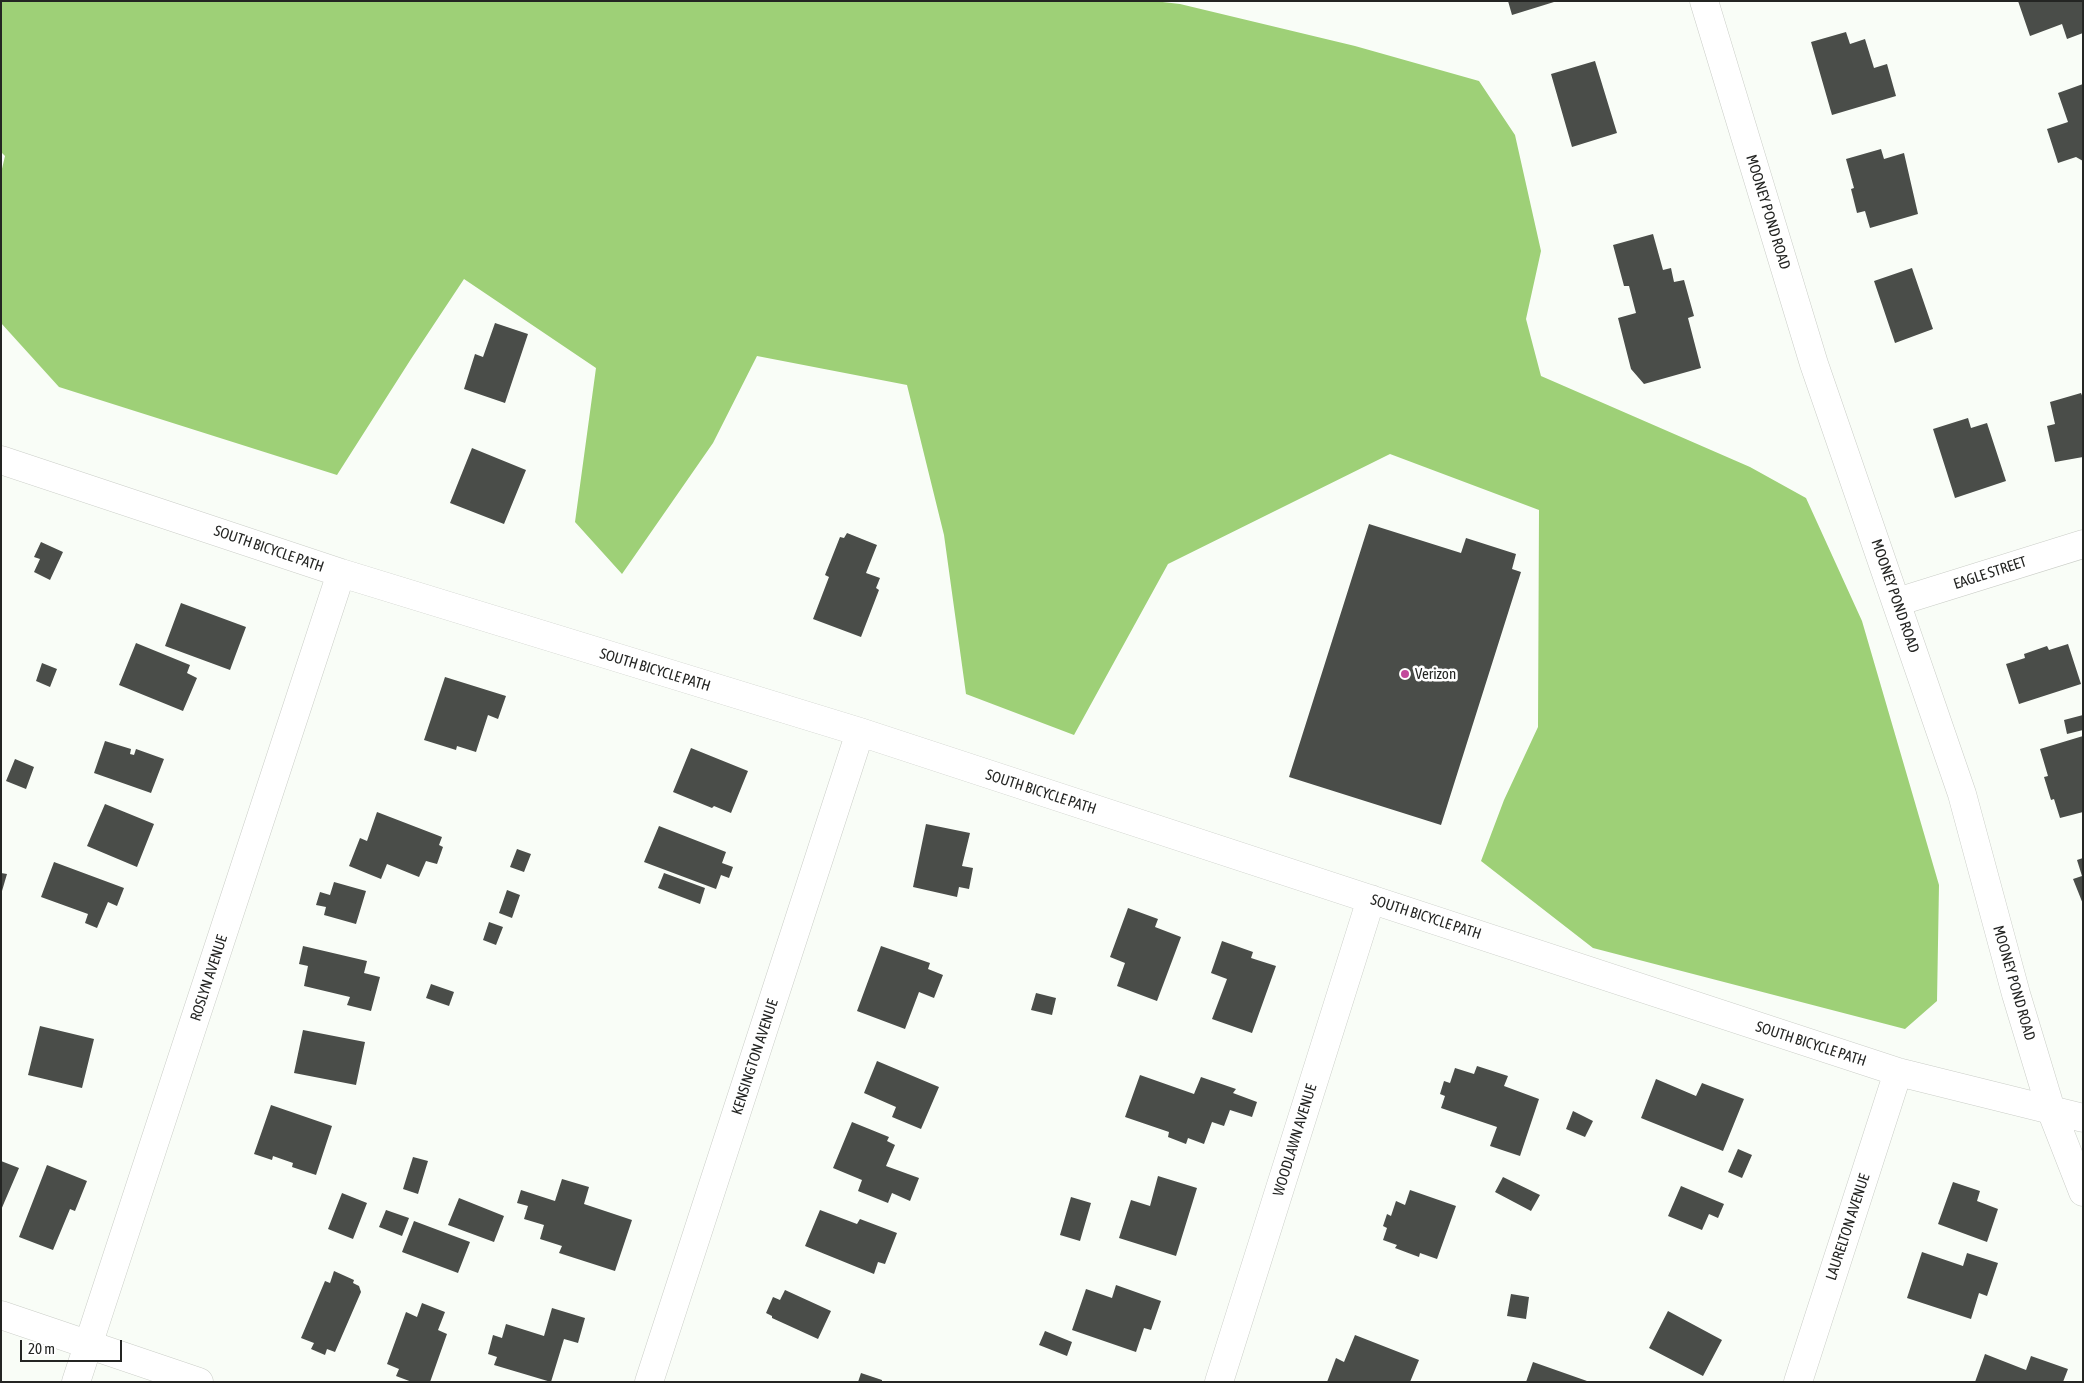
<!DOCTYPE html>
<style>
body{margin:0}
#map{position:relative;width:2084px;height:1383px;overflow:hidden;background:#f9fdf7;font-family:"Asap Condensed",sans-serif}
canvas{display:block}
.frame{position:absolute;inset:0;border:2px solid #242523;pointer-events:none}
.scale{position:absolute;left:20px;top:1340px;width:102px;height:22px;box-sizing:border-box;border:2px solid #242523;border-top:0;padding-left:6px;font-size:15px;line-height:18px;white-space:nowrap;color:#242523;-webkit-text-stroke:4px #fff;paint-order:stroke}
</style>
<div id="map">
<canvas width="2084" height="1383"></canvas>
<div class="frame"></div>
<div class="scale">20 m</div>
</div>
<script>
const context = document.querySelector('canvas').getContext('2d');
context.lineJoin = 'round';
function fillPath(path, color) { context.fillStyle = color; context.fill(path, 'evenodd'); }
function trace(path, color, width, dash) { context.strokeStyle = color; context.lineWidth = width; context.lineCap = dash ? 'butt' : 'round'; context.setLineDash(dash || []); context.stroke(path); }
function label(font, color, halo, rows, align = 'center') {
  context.font = font + ' "Asap Condensed",sans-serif'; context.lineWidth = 5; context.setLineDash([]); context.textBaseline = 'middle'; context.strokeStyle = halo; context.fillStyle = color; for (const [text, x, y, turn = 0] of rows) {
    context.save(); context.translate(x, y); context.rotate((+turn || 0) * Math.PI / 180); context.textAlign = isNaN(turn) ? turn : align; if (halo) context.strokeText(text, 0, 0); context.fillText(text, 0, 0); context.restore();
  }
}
const forest = new Path2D(`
 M 1,1 L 1154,1 L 1180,4 L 1355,46 L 1479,81 L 1515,135 L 1541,251 L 1526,319 L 1541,376 L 1750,467 L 1806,498 L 1862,621 L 1939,885 L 1937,1001 L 1905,1029 L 1593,948 L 1481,861 L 1504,800 L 1538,727 L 1539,510 L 1390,454 L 1168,564 L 1074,735 L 966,694 L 944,535 L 907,385 L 757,356 L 713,443 L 622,574 L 575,522 L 596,368 L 464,279 L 411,359 L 337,475 L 59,387 L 1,323 L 1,173 L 5,156 L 1,152 Z`);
const building = new Path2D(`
 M 1508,1 L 1554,1 L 1554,2 L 1512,15 Z
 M 2018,1 L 2083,1 L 2083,33 L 2067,39 L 2062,24 L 2030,36 Z
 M 1846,32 L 1850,44 L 1865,39 L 1874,68 L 1887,64 L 1896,96 L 1832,115 L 1811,42 Z
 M 1595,61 L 1617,133 L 1572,147 L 1551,74 Z
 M 2083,84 L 2083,161 L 2076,157 L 2058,163 L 2047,129 L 2068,122 L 2058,93 Z
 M 1881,149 L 1884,159 L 1904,153 L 1918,214 L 1870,228 L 1865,211 L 1857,213 L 1851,189 L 1854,188 L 1846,159 Z
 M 1653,234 L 1663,270 L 1671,268 L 1674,282 L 1684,280 L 1694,316 L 1688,318 L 1701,368 L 1644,384 L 1631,369 L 1618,318 L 1636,313 L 1629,286 L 1624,286 L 1613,245 Z
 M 1912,268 L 1933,329 L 1895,343 L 1874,281 Z
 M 495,323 L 528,334 L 505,403 L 464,389 L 475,354 L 483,357 Z
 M 2081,393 L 2083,398 L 2083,457 L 2055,462 L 2047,426 L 2055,424 L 2050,402 Z
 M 1968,418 L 1971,428 L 1987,423 L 2006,481 L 1955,498 L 1933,429 Z
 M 472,448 L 526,470 L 504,524 L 450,503 Z
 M 1369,524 L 1461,553 L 1466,538 L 1516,554 L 1512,569 L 1521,572 L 1441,825 L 1289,777 Z
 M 847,533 L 877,545 L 866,573 L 880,578 L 876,588 L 879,590 L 861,637 L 813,619 L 829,577 L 825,575 L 840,537 L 844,538 Z
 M 41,542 L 63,552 L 50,580 L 34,572 L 40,559 L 34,557 Z
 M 181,603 L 246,627 L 230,670 L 165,646 Z
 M 136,643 L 190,665 L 187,673 L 197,678 L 183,711 L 119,685 Z
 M 2068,644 L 2081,684 L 2019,704 L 2006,664 L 2025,658 L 2024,654 L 2047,646 L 2049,650 Z
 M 42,663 L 57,669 L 50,687 L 36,681 Z
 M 445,677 L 506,696 L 498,719 L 488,715 L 476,752 L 457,746 L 456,750 L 424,740 Z
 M 2083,715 L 2083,730 L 2067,734 L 2064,720 Z
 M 2083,736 L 2083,812 L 2060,818 L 2054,799 L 2051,800 L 2044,777 L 2048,776 L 2040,749 Z
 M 105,741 L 131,749 L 130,754 L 134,755 L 136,749 L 164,759 L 151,793 L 94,773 Z
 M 691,748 L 748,771 L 731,813 L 714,806 L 712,808 L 673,792 Z
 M 15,759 L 34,767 L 26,789 L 6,781 Z
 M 105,804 L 154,824 L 137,867 L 87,846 Z
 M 377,812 L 442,837 L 439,845 L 443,847 L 437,864 L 426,861 L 419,877 L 387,864 L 381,879 L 349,866 L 360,838 L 367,841 Z
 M 926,824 L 970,833 L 962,866 L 973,868 L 969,889 L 959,887 L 957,897 L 913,887 Z
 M 659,826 L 726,852 L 722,863 L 733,867 L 729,878 L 721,875 L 716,889 L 644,862 Z
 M 517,849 L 531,854 L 524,872 L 510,867 Z
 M 2083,858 L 2083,904 L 2073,879 L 2082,876 L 2077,860 Z
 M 54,862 L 124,888 L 117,906 L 108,902 L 97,928 L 85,923 L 88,914 L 41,897 Z
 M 1,873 L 7,874 L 2,891 L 1,891 Z
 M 664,873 L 705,888 L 700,904 L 658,888 Z
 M 334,882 L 366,891 L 356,924 L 324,915 L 326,907 L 316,905 L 320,892 L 330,895 Z
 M 507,890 L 520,895 L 512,918 L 499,913 Z
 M 1128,908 L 1158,919 L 1155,927 L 1181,937 L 1157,1001 L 1117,986 L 1125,963 L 1110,957 Z
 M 489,922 L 503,927 L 496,945 L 483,940 Z
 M 1222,941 L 1253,952 L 1251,958 L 1276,966 L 1252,1033 L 1212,1019 L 1227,979 L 1211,973 Z
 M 303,946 L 367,961 L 364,973 L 380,977 L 371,1011 L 347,1005 L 350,997 L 304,986 L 308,966 L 299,964 Z
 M 881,946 L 930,963 L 928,969 L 943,975 L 934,998 L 919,992 L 905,1029 L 857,1011 Z
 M 431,984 L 454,992 L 449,1006 L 426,998 Z
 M 1036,993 L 1056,998 L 1052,1015 L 1031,1010 Z
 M 40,1026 L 94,1039 L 82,1088 L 28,1075 Z
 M 303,1030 L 365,1042 L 356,1085 L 294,1073 Z
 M 877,1061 L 939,1087 L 921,1129 L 892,1117 L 896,1107 L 864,1093 Z
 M 1477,1066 L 1508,1076 L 1504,1086 L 1539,1099 L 1520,1156 L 1490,1146 L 1497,1127 L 1441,1108 L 1445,1096 L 1440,1094 L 1444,1081 L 1450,1083 L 1455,1068 L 1474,1074 Z
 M 1140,1075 L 1194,1094 L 1201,1077 L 1236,1089 L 1233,1093 L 1257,1102 L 1252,1117 L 1230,1110 L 1224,1126 L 1212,1122 L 1204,1144 L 1188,1138 L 1186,1144 L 1168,1137 L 1169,1132 L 1125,1117 Z
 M 1656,1079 L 1696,1096 L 1702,1083 L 1744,1099 L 1723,1151 L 1641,1118 Z
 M 271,1105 L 332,1126 L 316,1175 L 292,1167 L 293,1163 L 273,1156 L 272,1160 L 254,1154 Z
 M 1573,1111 L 1593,1121 L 1585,1137 L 1566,1129 Z
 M 852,1122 L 889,1137 L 887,1141 L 895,1145 L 886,1166 L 919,1178 L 910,1201 L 892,1193 L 888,1203 L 858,1191 L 862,1180 L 833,1168 Z
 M 1738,1149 L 1752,1155 L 1742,1178 L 1728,1172 Z
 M 413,1157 L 428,1161 L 418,1194 L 403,1189 Z
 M 1,1161 L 19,1168 L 1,1210 Z
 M 47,1165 L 87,1181 L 75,1211 L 70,1209 L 53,1250 L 19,1237 Z
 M 1158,1176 L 1197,1188 L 1176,1256 L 1119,1238 L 1131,1200 L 1150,1206 Z
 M 1503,1177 L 1540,1195 L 1531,1211 L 1495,1192 Z
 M 562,1179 L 589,1187 L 584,1204 L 632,1220 L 615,1271 L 559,1253 L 562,1246 L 540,1239 L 544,1225 L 524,1219 L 528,1206 L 517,1203 L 521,1190 L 555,1201 Z
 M 1953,1182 L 1980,1191 L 1977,1201 L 1998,1209 L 1987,1242 L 1938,1224 Z
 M 1681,1186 L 1724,1204 L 1718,1218 L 1709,1214 L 1702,1230 L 1668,1216 Z
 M 1410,1190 L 1456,1206 L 1437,1259 L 1420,1253 L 1419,1257 L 1395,1248 L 1397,1245 L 1383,1240 L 1387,1228 L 1383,1226 L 1387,1214 L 1391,1216 L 1396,1201 L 1405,1205 Z
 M 342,1193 L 367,1203 L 353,1239 L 328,1229 Z
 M 1071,1197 L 1091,1203 L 1080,1241 L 1060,1235 Z
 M 459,1198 L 504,1216 L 494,1242 L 448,1225 Z
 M 386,1210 L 409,1218 L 402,1236 L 379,1227 Z
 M 820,1210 L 857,1224 L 860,1219 L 897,1233 L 885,1264 L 878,1262 L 874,1274 L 805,1246 Z
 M 414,1221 L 470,1242 L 458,1273 L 402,1252 Z
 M 1922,1252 L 1963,1266 L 1967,1253 L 1998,1263 L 1987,1296 L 1979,1293 L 1971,1319 L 1907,1298 Z
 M 334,1271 L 354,1280 L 353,1283 L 359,1286 L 361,1292 L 335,1352 L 327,1349 L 325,1355 L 311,1349 L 314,1343 L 301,1338 L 325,1281 L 330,1283 Z
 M 1116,1285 L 1161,1301 L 1151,1330 L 1144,1328 L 1136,1352 L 1072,1330 L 1086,1289 L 1112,1298 Z
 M 785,1290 L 831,1311 L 818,1339 L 772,1318 L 772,1316 L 766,1313 L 773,1297 L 780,1300 Z
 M 1511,1294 L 1529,1297 L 1526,1319 L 1507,1316 Z
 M 422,1303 L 445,1312 L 438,1330 L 447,1334 L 430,1382 L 412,1382 L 396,1376 L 399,1369 L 387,1364 L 406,1312 L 417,1317 Z
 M 552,1308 L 585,1318 L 578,1343 L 564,1339 L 551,1382 L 494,1365 L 497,1357 L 488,1354 L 493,1335 L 502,1338 L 506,1324 L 544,1336 Z
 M 1668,1311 L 1722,1340 L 1703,1376 L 1649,1348 Z
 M 1045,1331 L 1072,1342 L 1067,1356 L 1039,1345 Z
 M 1355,1335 L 1419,1360 L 1410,1382 L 1327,1382 L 1336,1358 L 1344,1362 Z
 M 1985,1354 L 2026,1370 L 2031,1356 L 2068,1369 L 2063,1382 L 1975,1382 Z
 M 1533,1362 L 1587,1381 L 1587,1382 L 1526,1382 Z
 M 861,1373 L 882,1380 L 882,1382 L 858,1382 Z`);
const street = new Path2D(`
 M 1,460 L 341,573 L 860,732 L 1898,1072 L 2051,1110
 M 1897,602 L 2083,544
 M 1,1315 L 199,1382
 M 76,1382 L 341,573
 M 649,1382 L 860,732
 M 1219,1382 L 1371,899
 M 1798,1382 L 1898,1072`);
const secondary = new Path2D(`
 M 1704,1 L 1814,364 L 1962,794 L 2016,994 L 2051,1110 L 2083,1192
 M 2051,1110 L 2083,1118`);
const markers = [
 [1405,674,5,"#c2489b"]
];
const streetNames = [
 ["MOONEY POND ROAD",1768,212,73],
 ["SOUTH BICYCLE PATH",269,549,19],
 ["EAGLE STREET",1990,573,-18],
 ["MOONEY POND ROAD",1895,596,71],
 ["SOUTH BICYCLE PATH",655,670,17],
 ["SOUTH BICYCLE PATH",1041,792,18],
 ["SOUTH BICYCLE PATH",1426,917,18],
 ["ROSLYN AVENUE",209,978,-72],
 ["MOONEY POND ROAD",2014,983,74],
 ["SOUTH BICYCLE PATH",1811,1044,18],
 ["KENSINGTON AVENUE",755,1057,-72],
 ["WOODLAWN AVENUE",1295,1140,-73],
 ["LAURELTON AVENUE",1848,1227,-72]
];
const poiNames = [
 ["Verizon",1415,674]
];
fillPath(forest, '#9ed077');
fillPath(building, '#4a4d49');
trace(street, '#cbcec8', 29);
trace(secondary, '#cbcec8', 29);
trace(street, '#fff', 28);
trace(secondary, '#fff', 28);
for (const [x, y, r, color] of markers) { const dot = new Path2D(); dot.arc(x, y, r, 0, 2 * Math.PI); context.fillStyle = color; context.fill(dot); trace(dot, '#fff', 2); }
label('15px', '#242523', '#fff', streetNames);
label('15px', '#242523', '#fff', poiNames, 'left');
</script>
